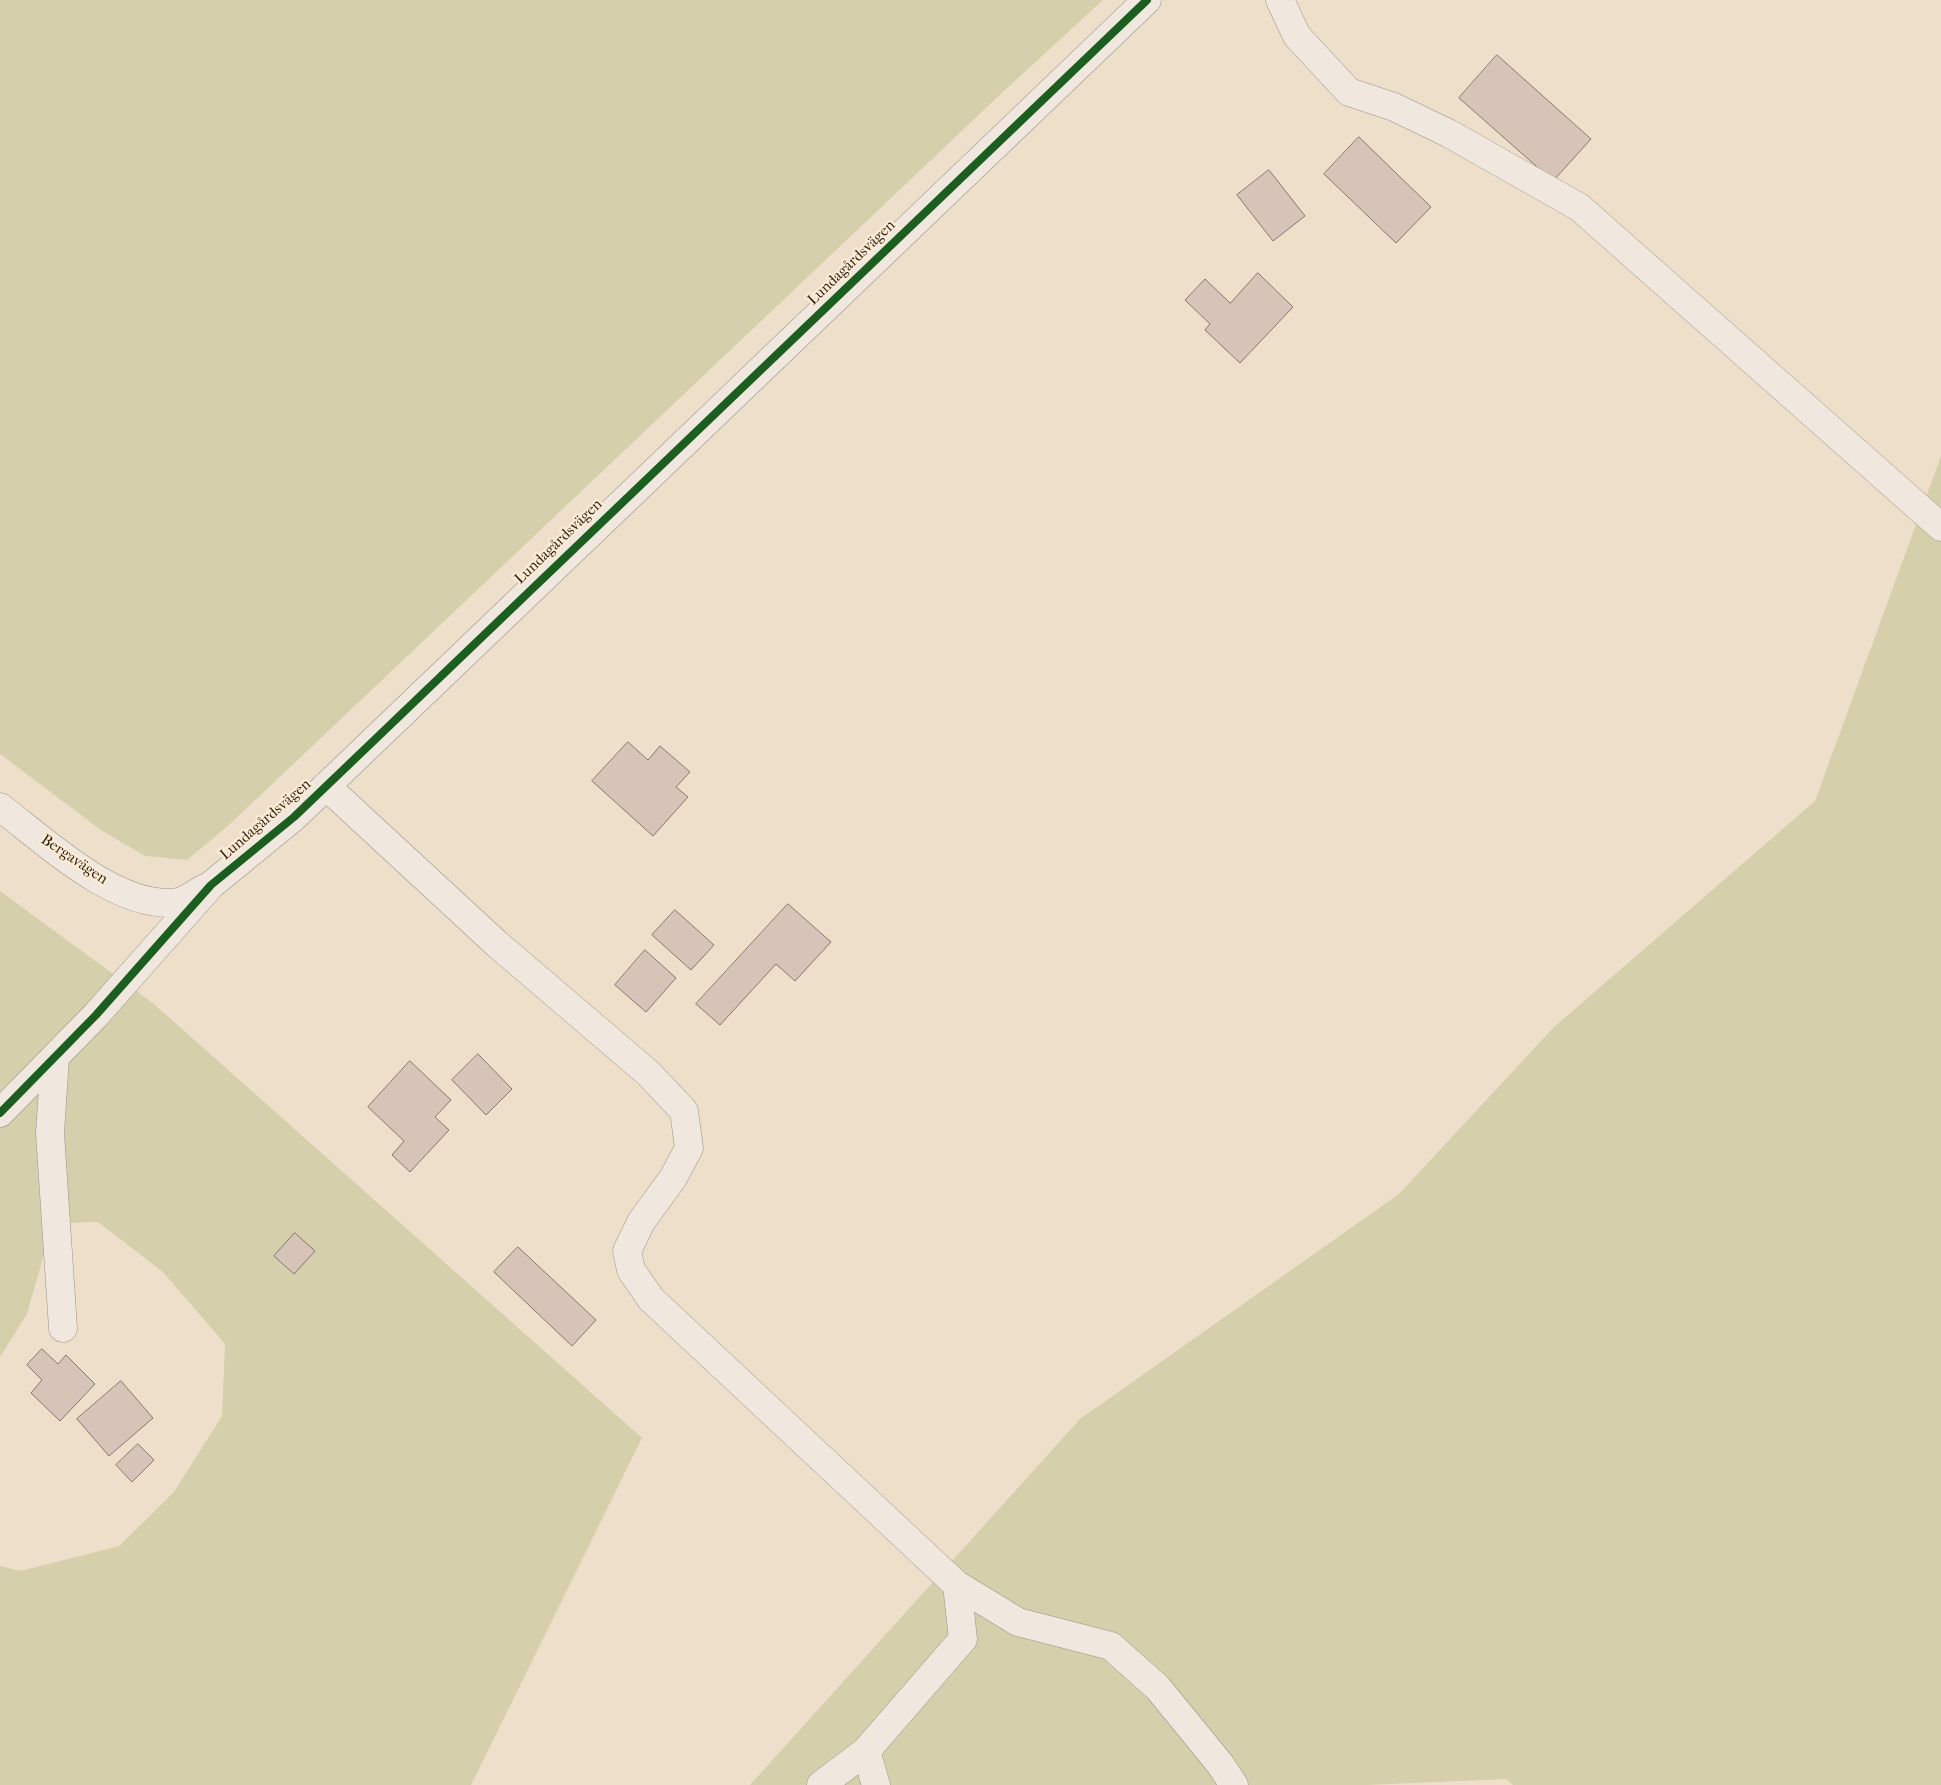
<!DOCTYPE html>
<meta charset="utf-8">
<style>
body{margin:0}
canvas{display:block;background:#eedfcb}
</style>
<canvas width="1941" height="1785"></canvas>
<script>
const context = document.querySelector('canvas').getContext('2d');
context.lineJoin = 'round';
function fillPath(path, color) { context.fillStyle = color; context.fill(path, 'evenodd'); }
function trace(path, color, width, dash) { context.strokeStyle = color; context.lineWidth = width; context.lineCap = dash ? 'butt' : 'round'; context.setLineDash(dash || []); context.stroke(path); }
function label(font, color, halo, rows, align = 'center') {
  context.font = font + ' "IM FELL French Canon",serif'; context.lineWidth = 4.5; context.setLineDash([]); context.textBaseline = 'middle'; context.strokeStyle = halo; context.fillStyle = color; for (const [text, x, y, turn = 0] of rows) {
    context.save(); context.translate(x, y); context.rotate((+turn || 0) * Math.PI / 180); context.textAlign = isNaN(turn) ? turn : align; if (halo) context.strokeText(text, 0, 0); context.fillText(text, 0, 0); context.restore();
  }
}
const green = new Path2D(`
 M 0,0 L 1103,0 L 1005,90 L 229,825 L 187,860 L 145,856 L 101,830 L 0,754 Z
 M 1941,456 L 1941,1785 L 1513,1785 L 1506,1779 L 1367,1785 L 750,1785 L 1080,1419 L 1399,1194 L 1553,1028 L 1815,801 Z
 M 0,891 L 154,1004 L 642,1438 L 471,1785 L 0,1785 L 0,1566 L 21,1571 L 119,1546 L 174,1492 L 222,1416 L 225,1344 L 163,1272 L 98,1222 L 61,1223 L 50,1233 L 27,1314 L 0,1357 Z`);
const building = new Path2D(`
 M 1497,55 L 1591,139 L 1553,181 L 1459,98 Z
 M 1359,137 L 1431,207 L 1396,243 L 1324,174 Z
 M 1269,170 L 1305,216 L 1273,241 L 1237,195 Z
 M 1258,273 L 1293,307 L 1240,363 L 1205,330 L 1210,324 L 1185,300 L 1205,279 L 1230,303 Z
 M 628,742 L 648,760 L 660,746 L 690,772 L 676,787 L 688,797 L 653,836 L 592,781 Z
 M 788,904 L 831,942 L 795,981 L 776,964 L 720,1025 L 696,1004 Z
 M 675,910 L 714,945 L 691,970 L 652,935 Z
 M 645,950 L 676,978 L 646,1012 L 615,985 Z
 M 478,1054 L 512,1089 L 486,1115 L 452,1080 Z
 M 410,1061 L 451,1100 L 435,1117 L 449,1130 L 410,1172 L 392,1155 L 404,1141 L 368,1107 Z
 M 295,1233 L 315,1251 L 294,1274 L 274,1256 Z
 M 518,1247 L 596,1320 L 572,1346 L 494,1272 Z
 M 42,1349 L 58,1364 L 66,1355 L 95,1384 L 60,1421 L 31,1393 L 42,1380 L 27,1365 Z
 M 121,1381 L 153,1418 L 109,1456 L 77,1419 Z
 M 138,1444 L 154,1460 L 132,1482 L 116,1465 Z`);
const minor = new Path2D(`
 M 1280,0 L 1297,36 L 1349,92 L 1394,107 L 1448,133 L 1579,207 L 1941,527
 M 326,786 L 497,944 L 648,1073 L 684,1111 L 689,1148 L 673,1178 L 641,1222 L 627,1251 L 631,1270 L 651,1299 L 957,1585 L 1018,1622 L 1111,1646 L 1158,1688 L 1220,1764 L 1234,1785
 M 0,807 C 45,841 118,911 178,902 C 187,900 197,892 205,888
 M 55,1057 L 50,1133 L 63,1328
 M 0,1113 L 96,1015 L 211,885 L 294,817 L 1147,0
 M 866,1751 L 963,1639 L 957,1585
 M 821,1785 L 866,1751 L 876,1785`);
const cycleway = new Path2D(`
 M 0,1113 L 96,1015 L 211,885 L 294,817 L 1147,0`);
const streetNames = [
 ["Lundagårdsvägen",852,263,-44],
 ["Lundagårdsvägen",559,542,-44],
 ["Lundagårdsvägen",266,820,-41],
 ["Bergavägen",74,860,34]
];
fillPath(green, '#d5d0ab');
fillPath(building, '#d6c4b8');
trace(building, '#82786c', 1);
trace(minor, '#9c9185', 29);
trace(minor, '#f0e8de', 28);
trace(cycleway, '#1b5e20', 8);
label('15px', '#312117', '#fdecd4', streetNames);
</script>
